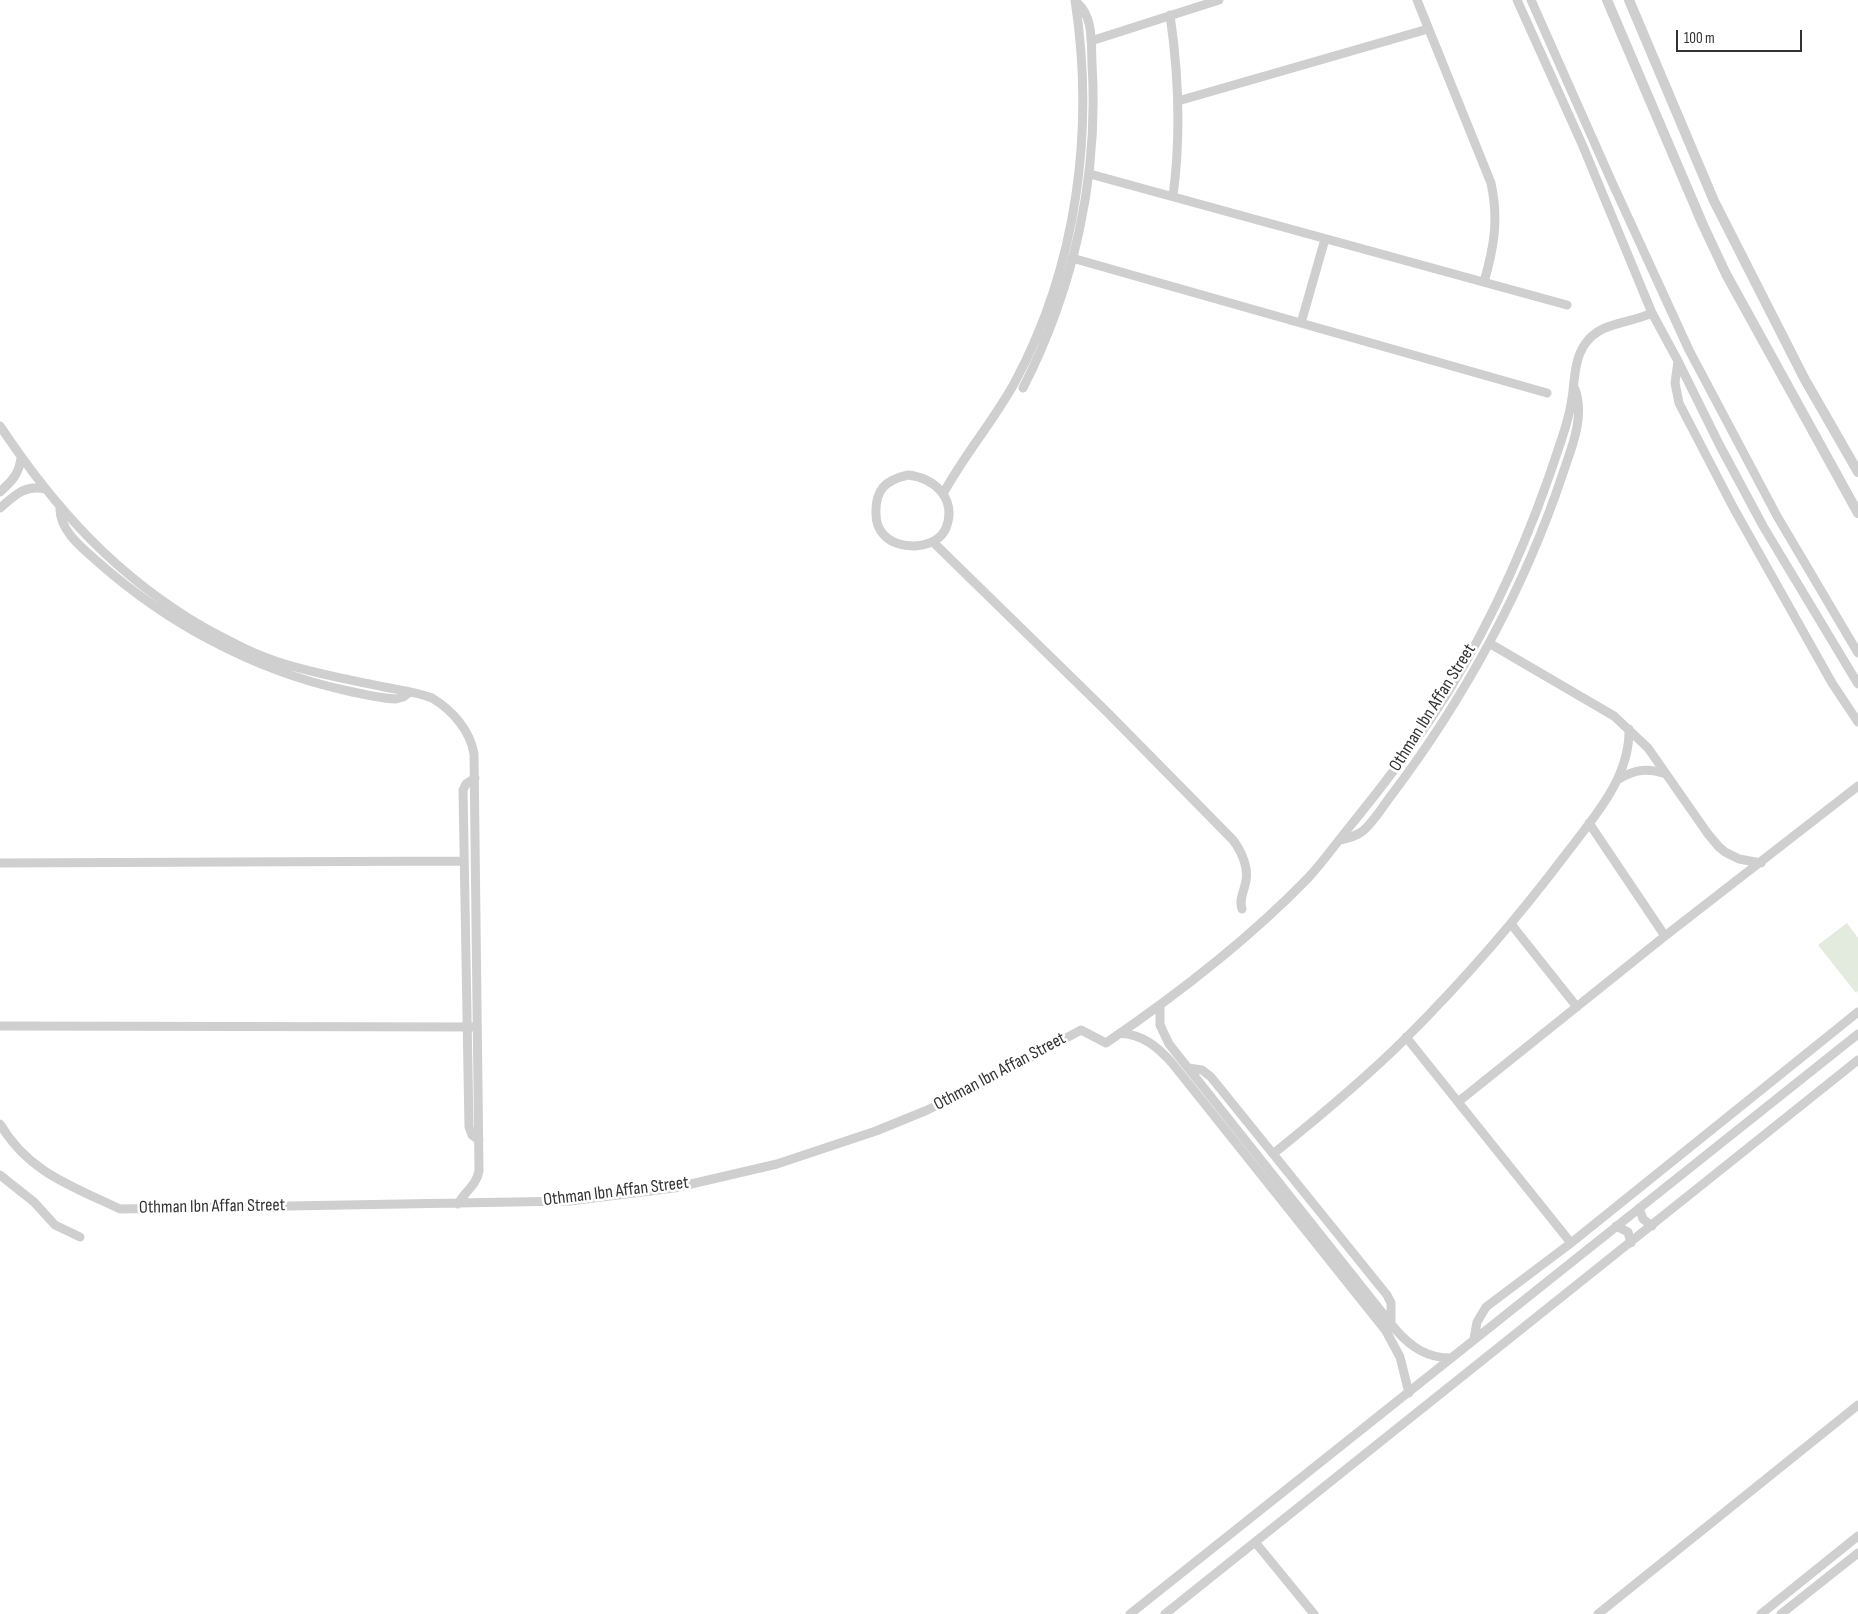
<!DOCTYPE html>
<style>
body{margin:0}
#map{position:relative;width:1858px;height:1614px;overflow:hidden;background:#fff;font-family:"Sofia Sans Condensed",sans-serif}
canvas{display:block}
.scale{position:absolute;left:1676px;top:30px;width:126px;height:22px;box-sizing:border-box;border:2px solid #323232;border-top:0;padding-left:6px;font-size:15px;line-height:18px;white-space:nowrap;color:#323232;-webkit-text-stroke:4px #fff;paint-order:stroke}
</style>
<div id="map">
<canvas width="1858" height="1614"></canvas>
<div class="scale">100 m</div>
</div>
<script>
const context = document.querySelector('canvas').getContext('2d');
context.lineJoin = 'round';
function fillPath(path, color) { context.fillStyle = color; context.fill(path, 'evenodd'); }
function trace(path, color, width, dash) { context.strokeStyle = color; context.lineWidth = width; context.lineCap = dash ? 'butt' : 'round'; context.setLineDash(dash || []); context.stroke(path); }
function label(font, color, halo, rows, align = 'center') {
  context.font = font + ' "Sofia Sans Condensed",sans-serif'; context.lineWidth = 5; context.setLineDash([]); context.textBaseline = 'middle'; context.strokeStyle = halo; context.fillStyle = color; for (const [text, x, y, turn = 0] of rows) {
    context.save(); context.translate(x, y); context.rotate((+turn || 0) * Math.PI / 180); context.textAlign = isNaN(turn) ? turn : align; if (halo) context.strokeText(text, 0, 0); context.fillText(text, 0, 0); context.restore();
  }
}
const green = new Path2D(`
 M 1847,923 L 1858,938 L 1858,991 L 1856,993 L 1818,945 Z`);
const minor = new Path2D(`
 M 1417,0 L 1491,183 C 1499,220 1494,247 1484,282
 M 1517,0 L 1582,144 L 1652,313 L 1678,361 L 1719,444 L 1763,526 L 1858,684
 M 1531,0 L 1611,180 L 1689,350 L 1777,516 L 1858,653
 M 1170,15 C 1179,76 1181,136 1173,196
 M 1091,41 L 1219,0
 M 1178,101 L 1428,29
 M 1090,174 L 1567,305
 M 1072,258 L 1547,393
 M 1301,323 L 1325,239
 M 1678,361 L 1675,383 L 1679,403 L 1733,507 L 1832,683 L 1858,722
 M 1023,388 C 1074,288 1099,176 1092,64 C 1091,43 1094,15 1075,1
 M 0,426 C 56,510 117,577 205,628 C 231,642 257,656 285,664 C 317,674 351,680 384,687 C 400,690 417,692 432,698 C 452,710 470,730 474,754 L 479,1171 C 476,1186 465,1191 458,1204
 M 908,475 C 935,478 957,499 946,528 C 937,550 898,551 884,535 C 878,529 876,521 876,514 C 875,489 886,480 908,475 Z
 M 0,492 C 12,481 19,474 21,458
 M 943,494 C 964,455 993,422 1015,382 C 1077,266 1095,130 1075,0
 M 0,508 C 14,496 25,484 45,489
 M 60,508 C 59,530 82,548 98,562 C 167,623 253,670 344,690 C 361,694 378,698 396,699 L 403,697 L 410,692
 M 933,542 L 1107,712 L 1233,840 C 1242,852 1250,870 1245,885 C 1243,894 1239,900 1242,909
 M 1489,643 L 1614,716 L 1648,748 L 1708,834 L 1719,847 L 1725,852 L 1739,859 L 1761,863
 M 475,778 L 466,784 L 463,790 L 469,1127 L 472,1135 L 479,1140
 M 1619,779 C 1635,769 1648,768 1666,774
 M 1589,823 L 1665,936
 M 1340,840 C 1349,838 1357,836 1364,830 C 1374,821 1382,808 1390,797 C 1463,701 1525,588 1563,473 C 1572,447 1585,416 1575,389
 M 0,863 L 464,861
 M 1511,924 L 1577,1007
 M 1160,1005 L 1160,1025 L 1169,1044 L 1396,1330 C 1411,1347 1427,1358 1451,1358
 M 0,1026 L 477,1027
 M 1120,1033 C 1143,1035 1157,1046 1172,1063 L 1386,1331 L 1400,1357 L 1409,1393
 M 1406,1037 L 1571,1243
 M 1188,1068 L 1202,1070 L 1211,1077 L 1387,1295 L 1391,1303 L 1391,1323
 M 1458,1102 L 1665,936 L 1858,786
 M 0,1124 C 28,1172 72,1186 120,1209 L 570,1201 L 674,1188 L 777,1164 L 876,1131 L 925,1111 L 972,1089 L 1081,1030 L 1106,1043 C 1178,994 1247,941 1308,878 C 1322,863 1334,846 1347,830 C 1383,786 1418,740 1448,692 C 1496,614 1533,528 1561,441 C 1565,429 1569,417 1571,404 C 1575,385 1573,361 1585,344 C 1601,321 1629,324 1652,313
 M 1273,1154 C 1319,1117 1365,1079 1407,1037 C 1464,980 1517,919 1566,854 C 1594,817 1630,778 1629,729
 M 0,1175 L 34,1202 L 55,1225 L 80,1237
 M 1639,1208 L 1643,1219 L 1652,1226
 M 1616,1226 L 1628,1232 L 1631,1243
 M 1474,1339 L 1477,1322 L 1486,1307 L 1571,1243 L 1858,1012
 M 1255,1542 L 1314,1614
 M 1130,1614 L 1858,1034
 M 1165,1614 L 1858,1060
 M 1598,1614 L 1858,1405
 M 1761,1614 L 1858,1536
 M 1781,1614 L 1858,1553`);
const tertiary = new Path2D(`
 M 1607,0 L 1703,225 L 1726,274 L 1858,513
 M 1629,0 L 1714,201 L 1804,378 L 1858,472`);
const streetNames = [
 ["Othman Ibn Affan Street",1433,708,-58],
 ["Othman Ibn Affan Street",1000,1072,-28],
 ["Othman Ibn Affan Street",616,1192,-7],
 ["Othman Ibn Affan Street",212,1207,-1]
];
fillPath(green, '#e3eade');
trace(minor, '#cfcfcf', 9);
trace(tertiary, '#cfcfcf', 10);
label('18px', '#323232', '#fff', streetNames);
</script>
